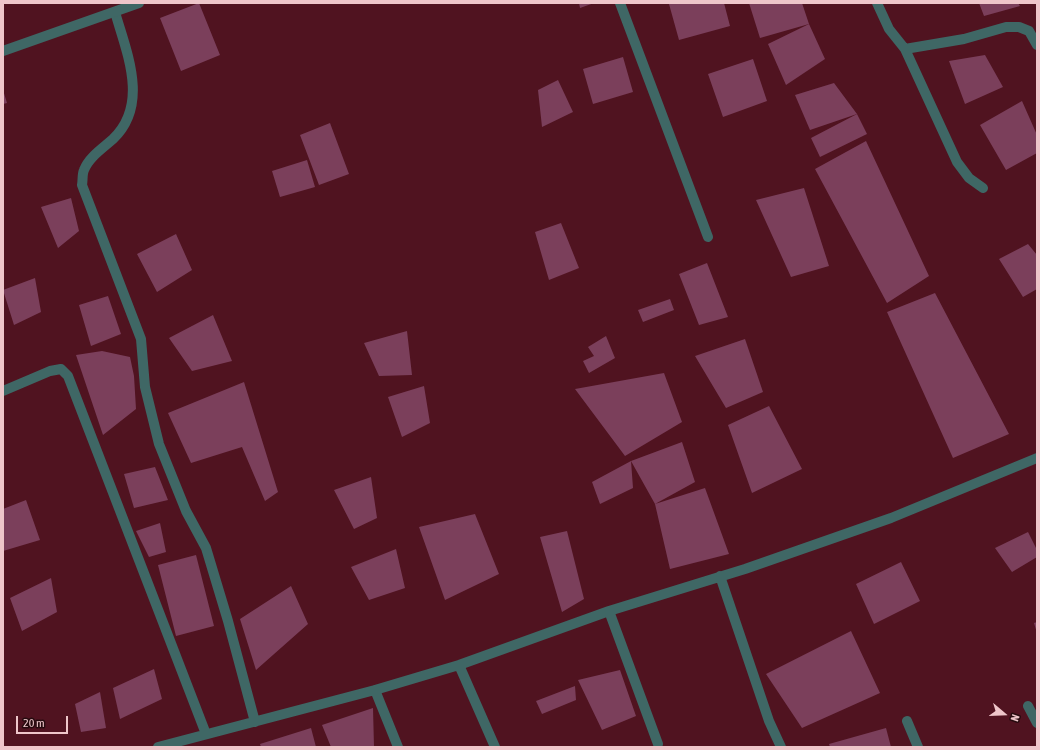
<!DOCTYPE html>
<style>
body{margin:0}
#map{position:relative;width:1040px;height:750px;overflow:hidden;background:#501320;font-family:"Asap Condensed",sans-serif}
canvas{display:block}
.frame{position:absolute;inset:0;border:4px solid #eec6ca;pointer-events:none}
.north{position:absolute;left:984px;top:694px;width:40px;height:40px;-webkit-text-stroke:3px #260b0f;paint-order:stroke;rotate:109deg;font-size:11px;font-weight:700;line-height:16px;text-align:center;color:#eec6ca}
.north::after{content:'';display:block;margin:auto;width:14px;height:18px;background:#eec6ca;clip-path:polygon(50% 0,100% 100%,50% 72%,0 100%)}
.scale{position:absolute;left:16px;top:716px;width:52px;height:18px;box-sizing:border-box;border:2px solid #eec6ca;border-top:0;padding-left:5px;font-size:12px;line-height:14px;white-space:nowrap;color:#eec6ca;-webkit-text-stroke:3px #260b0f;paint-order:stroke}
</style>
<div id="map">
<canvas width="1040" height="750"></canvas>
<div class="frame"></div>
<div class="north">N</div>
<div class="scale">20 m</div>
</div>
<script>
const context = document.querySelector('canvas').getContext('2d');
context.lineJoin = 'round';
function fillPath(path, color) { context.fillStyle = color; context.fill(path, 'evenodd'); }
function trace(path, color, width, dash) { context.strokeStyle = color; context.lineWidth = width; context.lineCap = dash ? 'butt' : 'round'; context.setLineDash(dash || []); context.stroke(path); }
const building = new Path2D(`
 M 199,3 L 220,55 L 181,71 L 160,18 Z
 M 579,3 L 594,3 L 580,8 Z
 M 673,3 L 724,3 L 730,26 L 679,40 L 669,4 Z
 M 749,3 L 802,3 L 809,24 L 760,38 Z
 M 979,3 L 1018,3 L 1020,6 L 984,16 Z
 M 809,24 L 825,59 L 786,85 L 768,44 Z
 M 985,55 L 1003,87 L 965,104 L 949,61 Z
 M 623,57 L 633,92 L 593,104 L 583,69 Z
 M 753,59 L 767,101 L 723,117 L 708,74 Z
 M 558,80 L 573,112 L 542,127 L 538,90 Z
 M 834,83 L 857,114 L 810,130 L 795,95 Z
 M 3,90 L 7,103 L 3,104 Z
 M 1022,101 L 1037,135 L 1037,153 L 1006,170 L 980,125 Z
 M 857,114 L 867,134 L 820,157 L 811,138 Z
 M 330,123 L 349,174 L 319,185 L 300,135 Z
 M 866,141 L 929,276 L 887,303 L 815,169 Z
 M 307,160 L 315,187 L 280,197 L 272,171 Z
 M 804,188 L 829,266 L 791,277 L 756,200 Z
 M 71,198 L 79,231 L 58,248 L 41,207 Z
 M 561,223 L 579,268 L 549,280 L 535,232 Z
 M 176,234 L 192,270 L 157,292 L 137,254 Z
 M 1028,244 L 1037,255 L 1037,289 L 1023,297 L 999,259 Z
 M 707,263 L 728,317 L 699,325 L 679,274 Z
 M 35,278 L 41,312 L 14,325 L 3,290 Z
 M 935,293 L 1009,434 L 953,458 L 887,312 Z
 M 108,296 L 121,334 L 91,346 L 79,305 Z
 M 670,299 L 674,310 L 643,322 L 638,310 Z
 M 213,315 L 232,361 L 192,371 L 169,338 Z
 M 407,331 L 412,375 L 379,376 L 364,343 Z
 M 606,336 L 615,358 L 589,373 L 583,361 L 594,356 L 588,347 Z
 M 745,339 L 763,392 L 726,408 L 695,356 Z
 M 102,351 L 130,357 L 134,376 L 136,409 L 103,435 L 76,355 Z
 M 664,373 L 682,422 L 625,456 L 575,389 Z
 M 244,382 L 278,492 L 265,501 L 242,447 L 191,463 L 168,413 Z
 M 424,386 L 430,423 L 402,437 L 388,397 Z
 M 769,406 L 802,469 L 752,493 L 728,425 Z
 M 682,442 L 695,482 L 655,504 L 631,461 Z
 M 631,461 L 633,488 L 600,504 L 592,482 Z
 M 155,467 L 168,500 L 134,508 L 124,474 Z
 M 371,477 L 377,518 L 354,529 L 334,490 Z
 M 705,488 L 729,554 L 670,569 L 655,504 Z
 M 26,500 L 40,540 L 3,551 L 3,509 Z
 M 475,514 L 499,574 L 445,600 L 419,527 Z
 M 160,523 L 166,552 L 149,557 L 136,531 Z
 M 567,531 L 584,599 L 562,612 L 540,537 Z
 M 1028,532 L 1037,550 L 1037,557 L 1012,572 L 995,548 Z
 M 396,549 L 405,588 L 369,600 L 351,567 Z
 M 196,555 L 214,626 L 176,636 L 158,565 Z
 M 901,562 L 920,601 L 874,624 L 856,584 Z
 M 51,578 L 57,612 L 22,631 L 10,598 Z
 M 291,586 L 308,624 L 256,670 L 240,619 Z
 M 1037,622 L 1037,633 L 1034,623 Z
 M 851,631 L 880,693 L 802,728 L 766,674 Z
 M 154,669 L 162,699 L 120,719 L 113,688 Z
 M 620,670 L 636,716 L 602,730 L 578,680 Z
 M 575,686 L 576,700 L 542,714 L 536,701 Z
 M 100,692 L 106,728 L 81,732 L 75,704 Z
 M 373,708 L 374,747 L 331,747 L 322,725 Z
 M 311,728 L 316,747 L 261,747 L 260,744 Z
 M 886,728 L 891,747 L 830,747 L 829,744 Z`);
const minor = new Path2D(`
 M 620,3 L 708,237
 M 877,3 L 889,29 L 905,49 L 957,162 L 969,178 L 983,188
 M 115,12 C 126,51 150,104 113,139 C 103,148 89,157 84,170 C 82,174 83,180 82,185 L 141,339 L 145,387 L 159,444 L 186,511 L 206,548 L 228,621 L 255,722
 M 905,49 L 964,39 L 1006,27 L 1019,27 L 1029,31 L 1037,45
 M 3,391 L 50,371 L 61,369 L 68,376 L 206,734
 M 720,576 L 769,721 L 781,747
 M 609,611 L 658,744
 M 459,665 L 495,747
 M 375,690 L 398,747
 M 1028,706 L 1037,723
 M 907,721 L 918,747
 M 158,747 L 375,690 L 459,665 L 609,611 L 745,569 L 891,518 L 1037,458`);
const tertiary = new Path2D(`
 M 3,51 L 139,3`);
fillPath(building, '#7b3f5b');
trace(minor, '#3f6765', 10);
trace(tertiary, '#3f6765', 10);
</script>
